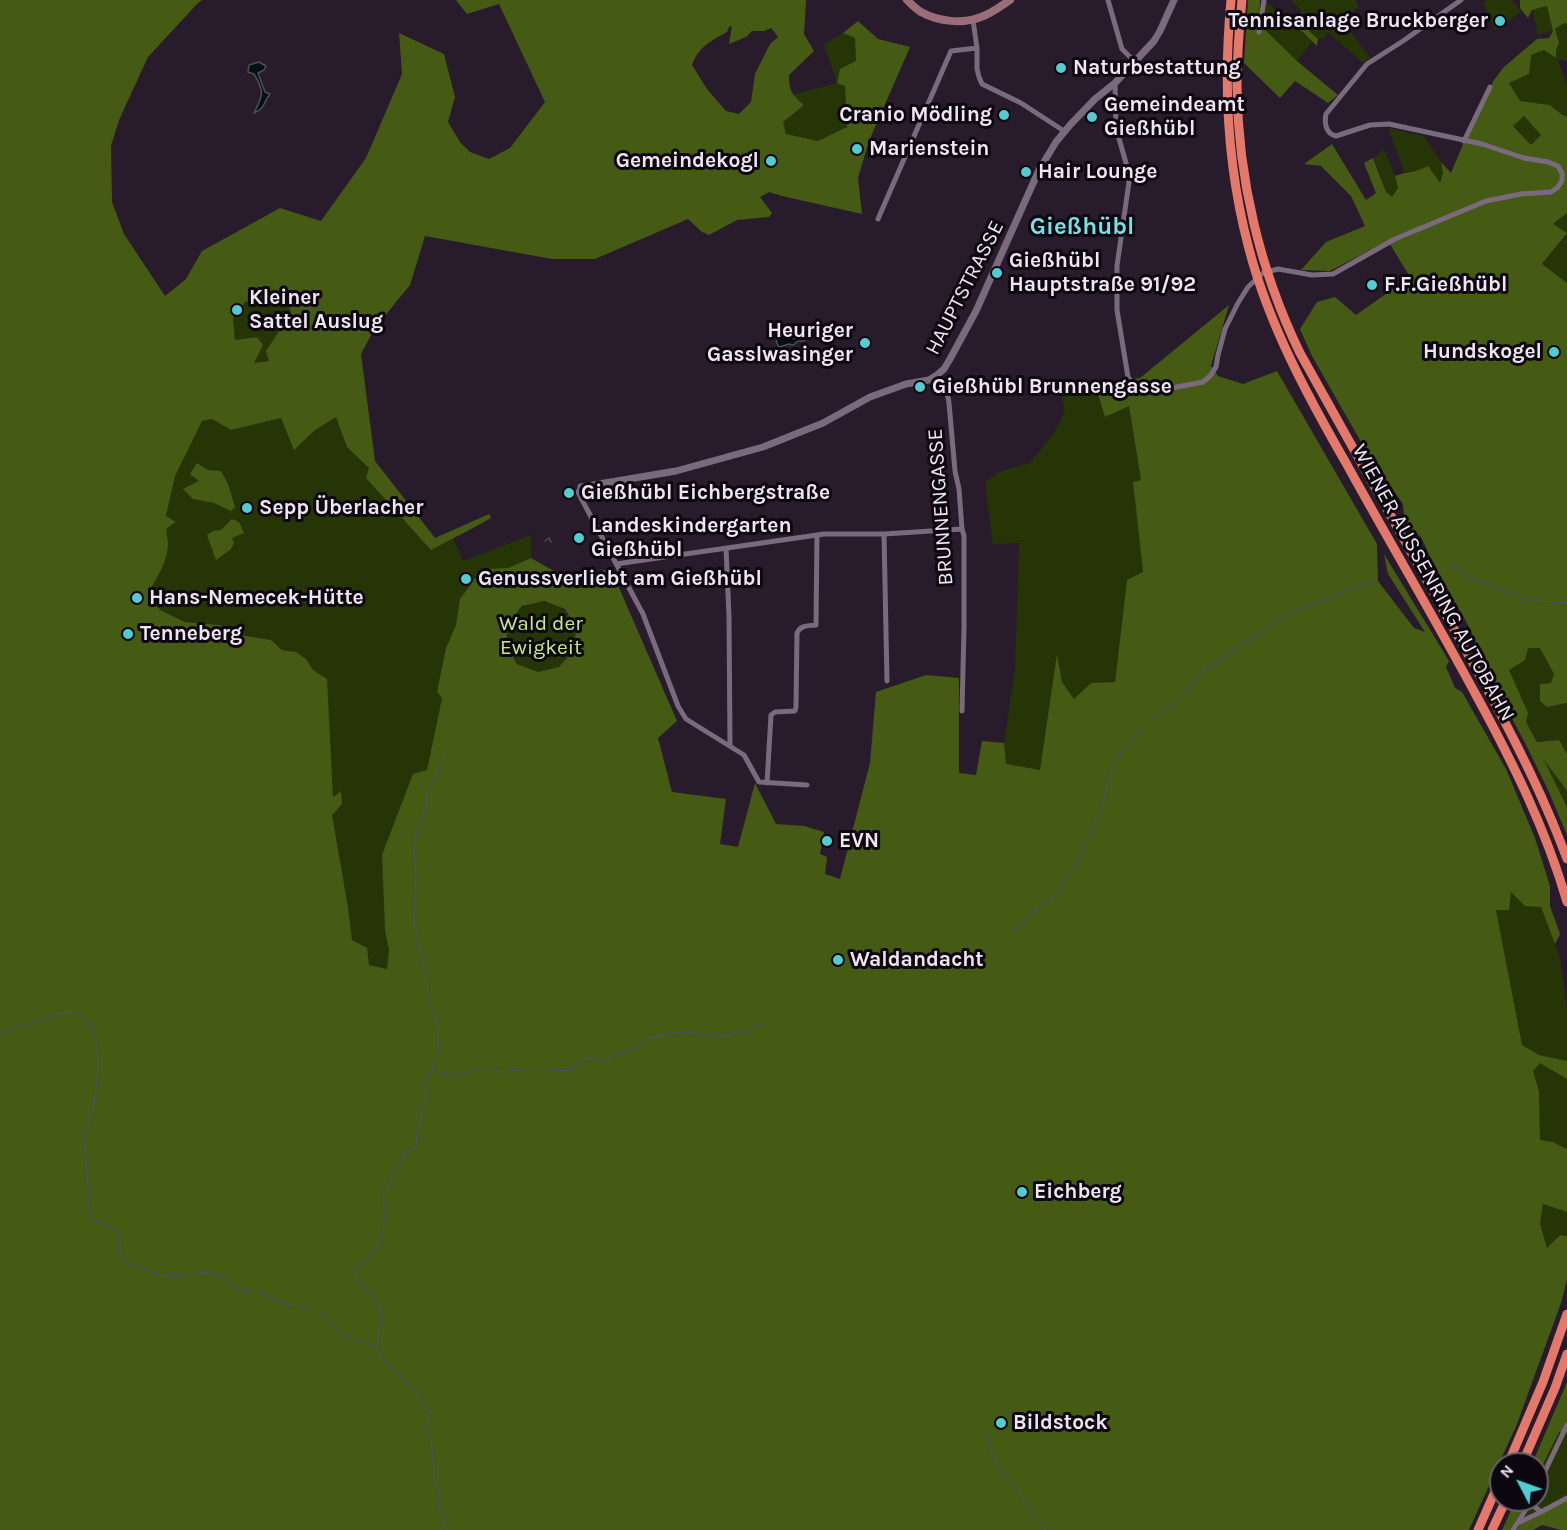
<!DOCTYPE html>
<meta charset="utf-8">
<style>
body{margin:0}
#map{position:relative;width:1567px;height:1530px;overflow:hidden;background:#281b2b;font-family:Karla,sans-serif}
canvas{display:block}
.north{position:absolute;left:1489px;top:1452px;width:60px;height:60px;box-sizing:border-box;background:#0d080f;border:2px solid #67616a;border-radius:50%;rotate:311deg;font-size:16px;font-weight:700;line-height:24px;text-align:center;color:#efe6f2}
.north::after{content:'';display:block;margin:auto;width:21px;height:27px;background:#51ccd2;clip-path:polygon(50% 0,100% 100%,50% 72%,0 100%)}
</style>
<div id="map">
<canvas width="1567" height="1530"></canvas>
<div class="north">N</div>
</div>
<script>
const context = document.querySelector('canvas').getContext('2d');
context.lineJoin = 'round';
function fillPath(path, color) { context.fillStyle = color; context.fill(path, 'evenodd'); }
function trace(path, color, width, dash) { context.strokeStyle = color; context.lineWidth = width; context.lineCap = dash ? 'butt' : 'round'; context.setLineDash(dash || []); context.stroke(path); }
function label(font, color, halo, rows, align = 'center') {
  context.font = font + ' Karla,sans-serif'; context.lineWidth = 6; context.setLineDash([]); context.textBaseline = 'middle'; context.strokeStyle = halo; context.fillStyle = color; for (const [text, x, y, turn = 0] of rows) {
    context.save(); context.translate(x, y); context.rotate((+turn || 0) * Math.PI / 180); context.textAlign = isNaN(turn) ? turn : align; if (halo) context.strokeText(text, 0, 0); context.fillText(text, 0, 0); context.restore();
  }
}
const green = new Path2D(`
 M 1291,0 L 1355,0 L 1359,6 L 1343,22 L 1370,58 L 1363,63 L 1328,32 L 1325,38 L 1318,39 L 1309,31 L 1302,12 Z
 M 1487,0 L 1512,0 L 1521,12 L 1495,30 L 1483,4 Z
 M 1266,2 L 1292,22 L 1312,42 L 1297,61 L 1261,26 Z
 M 1547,6 L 1553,31 L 1538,35 L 1532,10 Z
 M 1564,23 L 1567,24 L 1567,61 L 1558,60 L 1567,85 L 1567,117 L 1561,114 L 1550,105 L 1520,101 L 1509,83 L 1529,74 L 1530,55 L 1544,50 L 1556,58 L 1556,50 L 1559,43 L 1555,29 Z
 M 843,33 L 855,38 L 856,61 L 837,83 L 845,86 L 847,127 L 818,141 L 786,134 L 782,122 L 804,105 L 792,95 L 837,83 L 824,44 Z
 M 1524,116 L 1541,135 L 1531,145 L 1513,125 Z
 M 1388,128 L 1424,136 L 1441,162 L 1443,173 L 1440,183 L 1418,171 L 1404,172 Z
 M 1384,149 L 1395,175 L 1399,188 L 1392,197 L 1386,192 L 1374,158 Z
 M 1567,213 L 1567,283 L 1542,265 L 1566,234 L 1553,224 Z
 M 266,296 L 288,302 L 291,313 L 267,351 L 269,361 L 253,363 L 257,337 L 235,340 L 233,318 L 245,302 Z
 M 1095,385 L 1105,417 L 1129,405 L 1141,480 L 1133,482 L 1143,573 L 1127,580 L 1115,682 L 1091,683 L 1074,699 L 1062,682 L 1057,657 L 1040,771 L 1005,764 L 1004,743 L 1015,669 L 1019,543 L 993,544 L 985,482 L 1001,471 L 1030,463 L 1054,433 L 1065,411 L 1059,388 Z
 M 336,416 L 347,447 L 369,468 L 431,549 L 453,538 L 463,561 L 531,535 L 531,558 L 508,568 L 482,569 L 460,599 L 456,625 L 446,648 L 442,698 L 427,770 L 382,855 L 385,931 L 389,949 L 387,969 L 369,965 L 352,941 L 348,907 L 332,815 L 340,791 L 333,797 L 326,679 L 313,670 L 306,659 L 296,652 L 283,650 L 271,640 L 234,634 L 219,625 L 185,622 L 162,611 L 153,603 L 148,593 C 153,585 167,552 168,542 C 169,537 167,533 167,528 L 176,522 L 166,517 L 175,476 L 201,421 L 212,419 L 231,430 L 281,418 L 294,449 L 315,430 Z
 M506 637a35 35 0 1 1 70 0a35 35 0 1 1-70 0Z
 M 1528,647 L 1540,648 L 1554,674 L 1547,707 L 1567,703 L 1567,754 L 1559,740 L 1538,742 L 1526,722 L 1508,669 L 1525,660 Z
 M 1541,755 L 1567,792 L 1567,807 Z
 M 1511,892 L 1542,907 L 1560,958 L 1567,1010 L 1567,1061 L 1539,1055 L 1522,1046 L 1496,910 L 1509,910 Z
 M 1540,1062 L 1567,1079 L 1567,1149 L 1553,1142 L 1540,1141 L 1539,1091 L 1533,1071 Z
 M 1543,1204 L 1567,1212 L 1567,1236 L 1560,1235 L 1547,1249 L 1540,1224 Z
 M 1559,1431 L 1567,1433 L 1567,1500 L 1520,1525 L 1515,1522 L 1528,1500 L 1537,1500 L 1537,1476 Z`);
const forest = new Path2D(`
 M 0,0 L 202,0 L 197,4 L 148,57 L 119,120 L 111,146 L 112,202 L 124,234 L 165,296 L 186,279 L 202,251 L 280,208 L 321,221 L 366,158 L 402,74 L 399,33 L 444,54 L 455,97 L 448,122 L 460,142 L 470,152 L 489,159 L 510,148 L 545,102 L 499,4 L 467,14 L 456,0 L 806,0 L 804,34 L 814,51 L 789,75 C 789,91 792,95 804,105 L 783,122 L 786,134 L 818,141 L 847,127 L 845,86 L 837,83 L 840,69 L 856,61 L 855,38 L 843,33 L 858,21 L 878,39 L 910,47 L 869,141 L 858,178 L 862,214 L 782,196 L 769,192 L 760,197 L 772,213 L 769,217 L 737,220 L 709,235 L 702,232 L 688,219 L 595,259 L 552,259 L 425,236 L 410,285 L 375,328 L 361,354 L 375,461 L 435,538 L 489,514 L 491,518 L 473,528 L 431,550 L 366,478 L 369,468 L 347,447 L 336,417 L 315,430 L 294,450 L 281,418 L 231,430 L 212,419 L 202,421 L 175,476 L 166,516 L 176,522 L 167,528 C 166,533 168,537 168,543 C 168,561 157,577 148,593 L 153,603 L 162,611 L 185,622 L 220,625 L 234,634 L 271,640 L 282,650 L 296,652 L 306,659 L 313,670 L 327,679 L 333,797 L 341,791 L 342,804 L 332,815 L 348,907 L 352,940 L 367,948 L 369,965 L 387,969 L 389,950 L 385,931 L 382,855 L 413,774 L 427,770 L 442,698 L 437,692 L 446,648 L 456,625 L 460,599 L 482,569 L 508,568 L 531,558 L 554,571 L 588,578 L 610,567 L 677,721 L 658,738 L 672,792 L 726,799 L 720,844 L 738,847 L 755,783 L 776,824 L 804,826 L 824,832 L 820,854 L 827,857 L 825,874 L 840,879 L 870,763 L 876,692 L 926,675 L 959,678 L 959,773 L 976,775 L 982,741 L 1004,743 L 1006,764 L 1040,770 L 1057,654 L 1062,682 L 1074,699 L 1091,683 L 1115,682 L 1127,580 L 1143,572 L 1133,482 L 1141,480 L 1129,406 L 1105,417 L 1095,385 L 1140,378 L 1229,305 L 1211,366 L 1218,376 L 1243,384 L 1277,371 L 1377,544 L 1378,581 L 1414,628 L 1425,632 L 1388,574 L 1384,554 L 1449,661 L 1446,667 L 1455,688 L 1462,692 L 1506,769 L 1535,838 L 1550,886 L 1550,906 L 1560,934 L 1555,944 L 1541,907 L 1525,906 L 1511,892 L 1509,910 L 1496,910 L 1522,1045 L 1539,1055 L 1567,1061 L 1567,1083 L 1567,1079 L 1540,1063 L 1533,1071 L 1539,1091 L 1540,1140 L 1553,1142 L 1567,1149 L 1567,1212 L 1543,1204 L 1540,1224 L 1547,1248 L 1560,1235 L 1567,1236 L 1567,1280 L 1561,1303 L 1517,1424 L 1469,1530 L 0,1530 ZM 732,26 L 729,44 L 746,37 L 752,31 L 764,31 L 771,28 L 778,37 L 770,44 L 755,74 L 751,102 L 739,114 L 726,111 L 707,89 L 692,65 C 699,46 711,41 727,32 L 729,27 ZM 266,296 L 288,302 L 291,313 L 266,351 L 269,361 L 254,363 L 263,345 L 257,337 L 235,340 L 233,318 L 245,302 ZM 544,601 L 565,609 L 576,628 L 574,650 L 559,667 L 538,672 L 517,664 L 506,645 L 508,623 L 522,606 Z
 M 1248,0 L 1260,0 L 1259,24 L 1297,61 L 1338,95 L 1328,103 L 1295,81 L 1280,98 L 1244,63 Z
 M 1520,0 L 1567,0 L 1567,24 L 1564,23 L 1555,29 L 1559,43 L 1556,50 L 1556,58 L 1544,50 L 1531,55 L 1529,74 L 1509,83 L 1520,101 L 1550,105 L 1561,114 L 1567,117 L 1567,213 L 1553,224 L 1567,233 L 1542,264 L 1567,283 L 1567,703 L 1547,707 L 1540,701 L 1540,684 L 1551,683 L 1554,674 L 1540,648 L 1528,648 L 1525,660 L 1509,670 L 1528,713 L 1526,722 L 1537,742 L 1559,740 L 1567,754 L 1567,791 L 1544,760 L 1567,807 L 1567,835 L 1548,790 L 1525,743 L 1494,685 L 1468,625 L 1433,563 L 1421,537 L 1405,525 L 1403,504 L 1369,456 L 1312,356 L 1300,329 L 1317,302 L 1335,297 L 1356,315 L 1410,277 L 1388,241 L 1330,271 L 1301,270 L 1326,242 L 1365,226 L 1351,196 L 1321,166 L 1304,164 L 1332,144 L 1366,200 L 1376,193 L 1364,163 L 1373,158 L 1386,192 L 1392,197 L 1398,188 L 1395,176 C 1408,171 1415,173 1428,166 L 1440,183 L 1443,173 L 1441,162 L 1451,173 L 1464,142 L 1494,80 L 1504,67 L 1537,39 L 1549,38 L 1553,31 L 1547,6 L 1532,10 L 1528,18 L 1520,8 ZM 1524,116 L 1541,135 L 1531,145 L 1513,126 Z
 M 1302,12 L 1309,31 L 1318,39 L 1317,46 L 1292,22 Z
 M 197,463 L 208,470 L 221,471 L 228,484 L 235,507 L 231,511 L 214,503 L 193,499 L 183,489 L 199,481 L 190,474 Z
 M 232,519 L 239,522 L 244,533 L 232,538 L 234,543 L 231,549 L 216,560 L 207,535 L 213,531 L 221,530 Z
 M 1567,1382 L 1567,1433 L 1559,1432 L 1537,1476 L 1537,1464 L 1532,1464 Z
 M 1516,1500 L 1528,1500 L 1510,1530 L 1502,1530 Z
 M 1567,1500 L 1567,1530 L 1561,1530 L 1542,1525 L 1533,1530 L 1516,1530 L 1520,1525 Z`);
const water = new Path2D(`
 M 259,62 L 266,66 L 264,70 L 258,73 L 265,92 L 270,94 C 263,102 266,108 254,113 C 263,95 265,92 254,74 L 248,72 L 249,65 Z
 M 781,327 L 784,328 L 788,334 L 794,339 L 799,336 L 803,337 L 805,339 L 804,341 L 798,341 L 793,345 L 789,344 L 779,347 L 776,341 L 782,335 L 780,329 Z`);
const stream = new Path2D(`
 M 545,541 L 549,538 L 551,542
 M 1448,567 L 1454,565 L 1468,576 L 1479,581 L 1528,600 L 1567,603
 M 1153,719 L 1178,700 L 1204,671 L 1233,652 L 1236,647 L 1257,636 L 1279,618 L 1375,579
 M 1013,931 L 1023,925 L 1035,910 L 1052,899 L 1077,863 L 1102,808 L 1112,768 L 1117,757 L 1144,727
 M 0,1033 C 13,1028 26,1025 40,1020 C 49,1017 60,1011 71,1012 C 113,1016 96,1112 84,1137 L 88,1185 L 91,1189 C 86,1200 88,1212 95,1222 C 104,1222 117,1228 120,1238 C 123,1248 116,1259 131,1265 C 150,1271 164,1279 184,1276 C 195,1274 199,1271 211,1273 C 217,1275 223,1277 228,1281 C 230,1283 232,1286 234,1287 C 241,1292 253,1290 261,1293 C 267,1295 272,1299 277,1301 C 285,1304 300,1306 309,1308
 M 433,1070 L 451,1076 L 478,1070 L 493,1069 L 501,1072 L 534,1069 L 568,1071 L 586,1058 L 603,1062 L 618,1054 L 636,1049 L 648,1038 L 672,1033 L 692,1032 L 718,1037 L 751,1029 L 763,1023
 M 319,1312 C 325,1317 329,1325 336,1330 C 347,1340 365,1342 377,1348 L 380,1358 L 407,1382 L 419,1395 L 423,1406 L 431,1411 L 426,1425 L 431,1438 L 435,1484 L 442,1497 L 438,1504 L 444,1525 L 447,1530
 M 377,1348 C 378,1334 384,1319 378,1304 C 375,1296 368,1292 362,1285 C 357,1280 356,1274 354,1268 C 387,1252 386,1224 383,1192 C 390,1187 392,1183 391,1173 L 401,1163 L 402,1154 L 416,1147 L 417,1133 L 421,1124 L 421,1110 L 429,1096 L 423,1084 L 432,1070 L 439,1045 L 436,1020 L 428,999 L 427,978 L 414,925 L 416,877 L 414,845 L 420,821 L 427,809 L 427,795 L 445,754
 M 985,1431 L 993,1457 L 1006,1477 L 1018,1490 L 1026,1505 L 1046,1530`);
const minor = new Path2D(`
 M 1108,0 L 1122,49 L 1134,61
 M 973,20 L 977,48 L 977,69 L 979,77 L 982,84 L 1021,103 L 1064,131
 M 1259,32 L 1264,0
 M 1115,83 L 1116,128 L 1126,163 L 1129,182 L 1117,266 L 1117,310 L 1128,377 L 1134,386 L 1151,392 L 1203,382 L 1210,376 L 1216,367 L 1218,355 L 1225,329 L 1238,303 L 1248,287 L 1263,273 L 1278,269 L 1312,275 L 1333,274 L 1395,239 L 1486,201 L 1521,194 L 1551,192 L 1557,188 L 1562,181 L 1562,173 L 1558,166 L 1548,162 L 1524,158 L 1482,144 L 1389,124 L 1370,125 L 1336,136 C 1326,134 1324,123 1326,114 L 1367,64 L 1403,41 L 1461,0
 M 1464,141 L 1490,87
 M 878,219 L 951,51 L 977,48
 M 937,375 L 947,392 L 949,403 L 955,471 L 959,489 L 962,529 L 964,536 L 964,628 L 962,711
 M 581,487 L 578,492 L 581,498 L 643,614 L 678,706 L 686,719 L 744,755 L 759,782 L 807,785
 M 884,534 L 887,681
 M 726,548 L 729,616 L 730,745
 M 616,564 L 824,534 L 884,534 L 962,529
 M 767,783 L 771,715 L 775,712 L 795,711 L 796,707 L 797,633 C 801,625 807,626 816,625 L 817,535
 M 1537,1488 L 1567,1425
 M 1530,1503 L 1541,1512 L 1567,1498
 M 1518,1523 L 1541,1512
 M 1513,1530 L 1531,1501`);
const tertiary = new Path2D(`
 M 581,487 L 676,471 L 763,447 L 823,423 L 870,397 L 906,384 L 929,380 L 937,375 L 944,369 L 950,359 L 976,311 L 1039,170 L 1056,142 L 1070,125 L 1095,99 L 1115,83 L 1154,41 L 1160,31 L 1174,0`);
const secondary = new Path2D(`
 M 907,0 C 911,4 916,9 921,12 C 939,22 963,24 981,17 C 992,13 1001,6 1010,0`);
const motorway = new Path2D(`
 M 1231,0 C 1223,84 1227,167 1249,249 C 1269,325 1307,395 1346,463 C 1389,541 1434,617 1476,695 C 1512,761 1546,829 1567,902
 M 1242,0 C 1239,29 1237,58 1237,87 C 1238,178 1260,271 1300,353 C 1348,439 1396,525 1444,611 C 1489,692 1535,772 1567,859
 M 1508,1464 L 1543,1382 L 1567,1314
 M 1522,1464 L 1555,1388 L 1567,1354
 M 1478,1530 L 1501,1478
 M 1492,1530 L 1506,1500`);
const markers = [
 [1500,21,6,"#51ccd2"],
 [1061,68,6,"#51ccd2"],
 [1004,115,6,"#51ccd2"],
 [1092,117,6,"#51ccd2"],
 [857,149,6,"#51ccd2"],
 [771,161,6,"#51ccd2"],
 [1026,172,6,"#51ccd2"],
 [997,273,6,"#51ccd2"],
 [1372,285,6,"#51ccd2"],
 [237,310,6,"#51ccd2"],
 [865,343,6,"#51ccd2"],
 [1554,352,6,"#51ccd2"],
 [920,387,6,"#51ccd2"],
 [569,493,6,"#51ccd2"],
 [247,508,6,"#51ccd2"],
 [579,538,6,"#51ccd2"],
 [466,579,6,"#51ccd2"],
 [137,598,6,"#51ccd2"],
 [128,634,6,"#51ccd2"],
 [827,841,6,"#51ccd2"],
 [838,960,6,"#51ccd2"],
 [1022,1192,6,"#51ccd2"],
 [1001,1423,6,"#51ccd2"]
];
const poiNames = [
 ["Tennisanlage Bruckberger",1488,21,"right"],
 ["Naturbestattung",1073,68],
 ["Gemeindeamt",1104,105],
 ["Gießhübl",1104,129],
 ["Cranio Mödling",992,115,"right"],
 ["Marienstein",869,149],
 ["Gemeindekogl",759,161,"right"],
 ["Hair Lounge",1038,172],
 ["Gießhübl",1009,261],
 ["Hauptstraße 91/92",1009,285],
 ["F.F.Gießhübl",1384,285],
 ["Kleiner",249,298],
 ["Sattel Auslug",249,322],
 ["Heuriger",853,331,"right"],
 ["Gasslwasinger",853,355,"right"],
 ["Hundskogel",1542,352,"right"],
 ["Gießhübl Brunnengasse",932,387],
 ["Gießhübl Eichbergstraße",581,493],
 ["Sepp Überlacher",259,508],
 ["Landeskindergarten",591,526],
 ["Gießhübl",591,550],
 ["Genussverliebt am Gießhübl",478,579],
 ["Hans-Nemecek-Hütte",149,598],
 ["Tenneberg",140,634],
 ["EVN",839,841],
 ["Waldandacht",850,960],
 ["Eichberg",1034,1192],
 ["Bildstock",1013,1423]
];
const streetNames = [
 ["HAUPTSTRASSE",965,288,-63],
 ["BRUNNENGASSE",941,507,-94],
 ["WIENER AUSSENRING AUTOBAHN",1433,583,61]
];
const parkNames = [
 ["Wald der",541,624],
 ["Ewigkeit",541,648]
];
const quarterNames = [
 ["Gießhübl",1082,227]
];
fillPath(green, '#263506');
fillPath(forest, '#455b14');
fillPath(water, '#041012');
trace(water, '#4a5055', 1.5);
trace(stream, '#4a5055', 1.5);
trace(minor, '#796a7d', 5);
trace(tertiary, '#796a7d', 7);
trace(secondary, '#996e78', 8);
trace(motorway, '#e3786b', 9);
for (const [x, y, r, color] of markers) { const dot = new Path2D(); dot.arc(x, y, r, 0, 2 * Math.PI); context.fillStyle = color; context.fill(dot); trace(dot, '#0d080f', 2); }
label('bold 21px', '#efe6f2', '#0d080f', poiNames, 'left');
label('21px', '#efe6f2', '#0d080f', streetNames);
label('21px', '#c6ea89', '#0d080f', parkNames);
label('bold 24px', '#76e2e8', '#0d080f', quarterNames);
</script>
